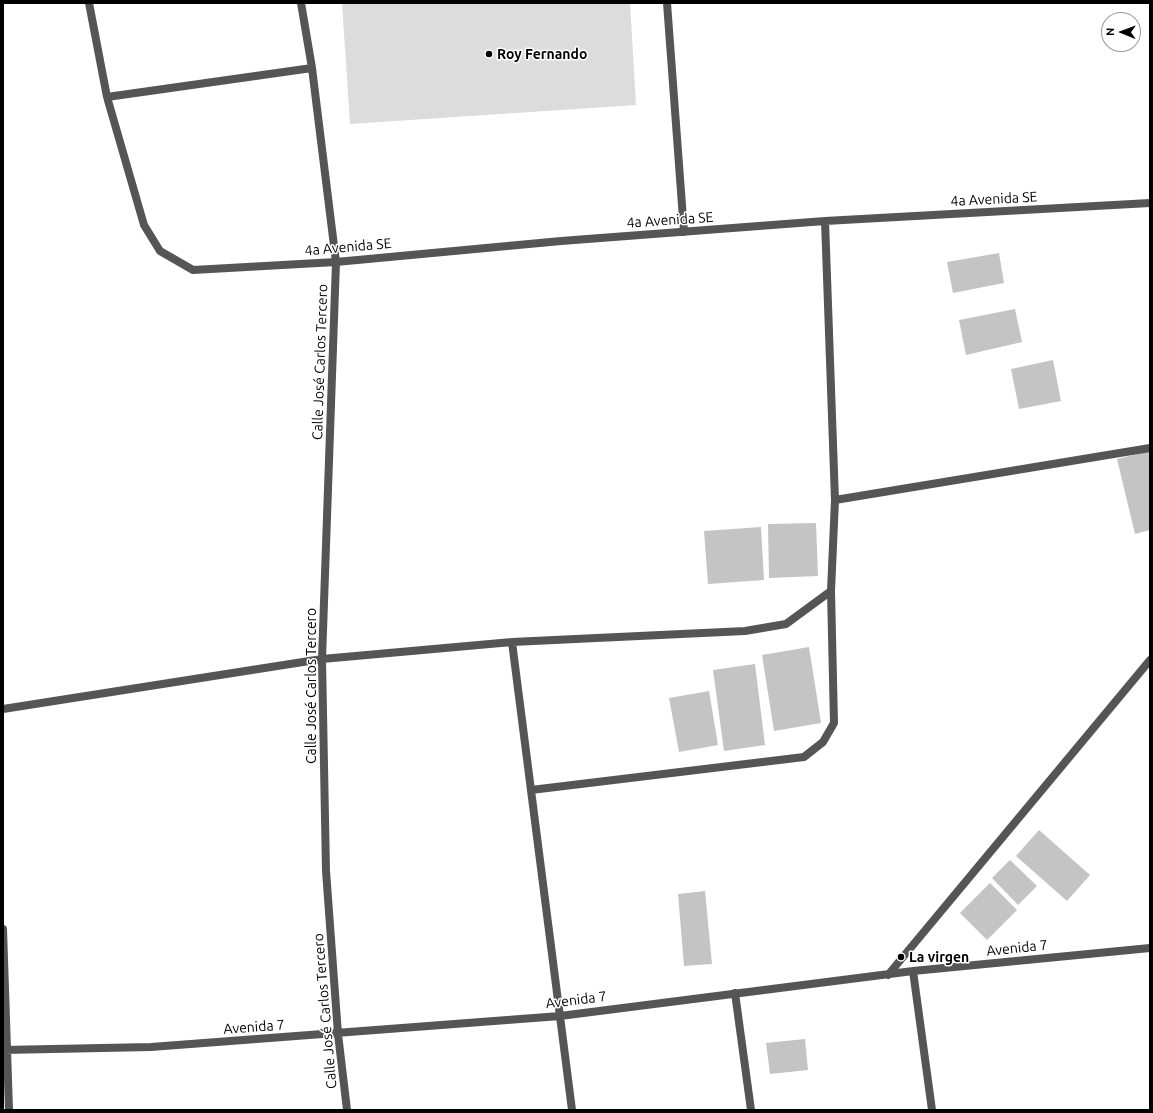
<!DOCTYPE html>
<meta charset="utf-8">
<style>
body{margin:0}
#map{position:relative;width:1153px;height:1113px;overflow:hidden;background:#fff;font-family:Ubuntu,sans-serif}
canvas{display:block}
.frame{position:absolute;inset:0;border:4px solid #000;pointer-events:none}
.north{position:absolute;left:1101px;top:12px;width:40px;height:40px;box-sizing:border-box;background:#fff;border:1px solid #999;border-radius:50%;rotate:271deg;font-size:11px;font-weight:700;line-height:16px;text-align:center;color:#000}
.north::after{content:'';display:block;margin:auto;width:14px;height:18px;background:#000;clip-path:polygon(50% 0,100% 100%,50% 72%,0 100%)}
</style>
<div id="map">
<canvas width="1153" height="1113"></canvas>
<div class="frame"></div>
<div class="north">N</div>
</div>
<script>
const context = document.querySelector('canvas').getContext('2d');
context.lineJoin = 'round';
function fillPath(path, color) { context.fillStyle = color; context.fill(path, 'evenodd'); }
function trace(path, color, width, dash) { context.strokeStyle = color; context.lineWidth = width; context.lineCap = dash ? 'butt' : 'round'; context.setLineDash(dash || []); context.stroke(path); }
function label(font, color, halo, rows, align = 'center') {
  context.font = font + ' Ubuntu,sans-serif'; context.lineWidth = 3; context.setLineDash([]); context.textBaseline = 'middle'; context.strokeStyle = halo; context.fillStyle = color; for (const [text, x, y, turn = 0] of rows) {
    context.save(); context.translate(x, y); context.rotate((+turn || 0) * Math.PI / 180); context.textAlign = isNaN(turn) ? turn : align; if (halo) context.strokeText(text, 0, 0); context.fillText(text, 0, 0); context.restore();
  }
}
const green = new Path2D(`
 M 342,3 L 630,3 L 636,105 L 350,124 Z`);
const building = new Path2D(`
 M 999,253 L 1004,283 L 953,293 L 947,262 Z
 M 1015,309 L 1022,342 L 966,355 L 959,320 Z
 M 1053,360 L 1061,401 L 1019,409 L 1011,369 Z
 M 1150,451 L 1150,530 L 1135,534 L 1117,459 Z
 M 816,523 L 818,576 L 769,578 L 768,524 Z
 M 761,527 L 764,580 L 708,584 L 704,531 Z
 M 809,647 L 821,723 L 774,731 L 762,655 Z
 M 755,664 L 765,745 L 724,751 L 713,670 Z
 M 709,691 L 718,745 L 679,752 L 669,698 Z
 M 1039,830 L 1090,875 L 1067,901 L 1016,856 Z
 M 1010,860 L 1037,886 L 1018,905 L 992,878 Z
 M 990,883 L 1017,910 L 987,940 L 960,913 Z
 M 705,891 L 712,964 L 684,966 L 678,894 Z
 M 805,1039 L 808,1070 L 770,1074 L 766,1043 Z`);
const minor = new Path2D(`
 M 89,3 L 107,97 L 144,225 L 160,251 L 193,270 L 336,262 L 561,241 L 825,221 L 1150,203
 M 301,3 L 312,68 L 336,262 L 322,659 L 326,871 L 338,1034 L 347,1110
 M 667,3 L 684,232
 M 107,97 L 312,68
 M 835,500 L 1150,448
 M 512,642 L 572,1110
 M 3,709 L 322,659 L 512,642 L 745,631 L 786,624 L 831,591 L 835,500 L 825,221
 M 531,790 L 804,757 L 823,742 L 834,723 L 831,591
 M 3,929 L 9,1110
 M 913,971 L 932,1110
 M 888,975 L 1150,660
 M 735,993 L 751,1110
 M 3,1050 L 151,1047 L 560,1016 L 913,971 L 1150,948`);
const markers = [
 [489,54,4,"#000"],
 [901,957,4,"#000"]
];
const poiNames = [
 ["Roy Fernando",497,54],
 ["La virgen",909,957]
];
const streetNames = [
 ["4a Avenida SE",994,199,-3],
 ["4a Avenida SE",670,220,-4],
 ["4a Avenida SE",348,247,-5],
 ["Calle José Carlos Tercero",320,362,-88],
 ["Calle José Carlos Tercero",311,686,-90],
 ["Avenida 7",1017,948,-6],
 ["Avenida 7",576,1000,-7],
 ["Calle José Carlos Tercero",325,1011,-95],
 ["Avenida 7",254,1027,-4]
];
fillPath(green, '#dcdcdc');
fillPath(building, '#c4c4c4');
trace(minor, '#555', 8);
for (const [x, y, r, color] of markers) { const dot = new Path2D(); dot.arc(x, y, r, 0, 2 * Math.PI); context.fillStyle = color; context.fill(dot); trace(dot, '#fff', 1.5); }
label('bold 14px', '#000', '#fff', poiNames, 'left');
label('14px', '#000', '#fff', streetNames);
</script>
